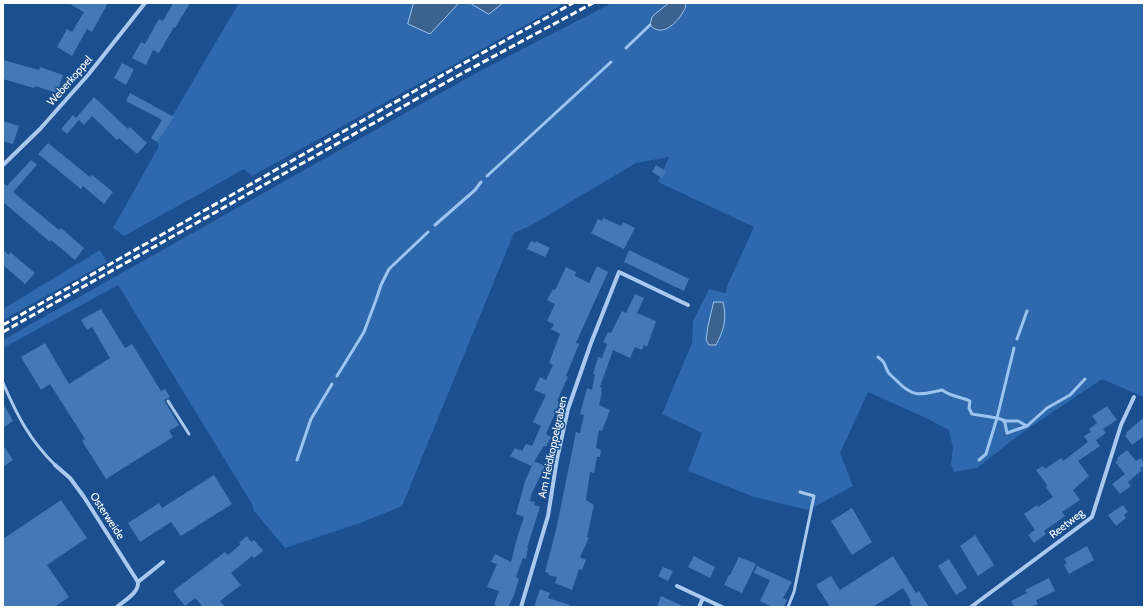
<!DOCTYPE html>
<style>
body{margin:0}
#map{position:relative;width:1147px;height:610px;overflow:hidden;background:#1b4f8f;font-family:Cabin,sans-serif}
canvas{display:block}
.frame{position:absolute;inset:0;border:4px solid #fff;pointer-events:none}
</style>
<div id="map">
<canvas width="1147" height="610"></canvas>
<div class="frame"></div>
</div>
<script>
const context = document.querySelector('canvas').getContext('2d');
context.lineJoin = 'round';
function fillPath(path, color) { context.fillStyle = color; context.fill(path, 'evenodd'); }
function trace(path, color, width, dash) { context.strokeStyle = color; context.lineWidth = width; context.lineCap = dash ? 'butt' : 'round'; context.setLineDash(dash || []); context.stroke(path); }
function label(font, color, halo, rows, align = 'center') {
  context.font = font + ' Cabin,sans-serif'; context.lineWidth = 3.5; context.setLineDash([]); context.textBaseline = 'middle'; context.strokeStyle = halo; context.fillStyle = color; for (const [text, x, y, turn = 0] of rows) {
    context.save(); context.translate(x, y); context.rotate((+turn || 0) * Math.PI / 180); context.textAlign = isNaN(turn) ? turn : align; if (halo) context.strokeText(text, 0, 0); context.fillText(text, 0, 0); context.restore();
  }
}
const green = new Path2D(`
 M 239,3 L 565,3 L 252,176 L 244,169 L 124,236 L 113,228 L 159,146 L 157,142 Z
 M 612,3 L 1144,3 L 1144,397 L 1102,379 L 1019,435 L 977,468 L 954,472 L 951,464 L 953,448 L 949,430 L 924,417 L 868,392 L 840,453 L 853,486 L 808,510 L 754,497 L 688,471 L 702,433 L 662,414 L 692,343 L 693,321 L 709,289 L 726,293 L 727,286 L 754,227 L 658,182 L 669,157 L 636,163 L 530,226 L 514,233 L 402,506 L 360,523 L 285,548 L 254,511 L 252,504 L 118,285 L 3,348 L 3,340 L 478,72 Z
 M 100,250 L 107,262 L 3,320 L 3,309 Z`);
const water = new Path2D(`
 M 414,3 L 459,3 L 430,34 L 408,24 Z
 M 470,3 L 503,3 L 489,14 Z
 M 669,3 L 684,3 L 686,6 C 681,19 663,40 650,25 L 652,17 Z
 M 714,302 L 723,302 C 727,319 724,330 716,345 L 709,345 L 706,340 L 708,326 Z`);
const stream = new Path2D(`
 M 626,48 L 650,25
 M 487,176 L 611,62
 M 435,225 L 475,190 L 481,182
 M 1017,339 L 1027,311
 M 878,357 C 886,363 884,364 888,372 C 890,375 894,378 897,381 C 913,398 921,395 942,390 C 952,397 959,396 970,401 L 969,408 L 972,414 L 997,418 L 1006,421 L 1018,421 L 1027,426
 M 337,376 L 364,332 L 376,300 L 381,285 L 389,269 L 428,232
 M 1003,420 L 1005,423 L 1007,433 L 1027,426 L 1047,408 L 1070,395 L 1085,379
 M 297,460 L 311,419 L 332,384
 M 979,460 L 986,454 L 997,418 L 1014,348`);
const building = new Path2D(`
 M 68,3 L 108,3 L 92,32 L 87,29 L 72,56 L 57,47 L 67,29 L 72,32 L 84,12 Z
 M 173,3 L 190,3 L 175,28 L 174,27 L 159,53 L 153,50 L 146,65 L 132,58 L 141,42 L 145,44 L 159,19 L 163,21 Z
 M 3,60 L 39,70 L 40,67 L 63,75 L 57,93 L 35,86 L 34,88 L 3,79 Z
 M 122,63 L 134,69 L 126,85 L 114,78 Z
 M 130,93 L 174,117 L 157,142 L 151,138 L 162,120 L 126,101 Z
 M 94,97 L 128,129 L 130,127 L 147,143 L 137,154 L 119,138 L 117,140 L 92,116 L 84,125 L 79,120 L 67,134 L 61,129 L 73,115 L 76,118 Z
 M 3,121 L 19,126 L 13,144 L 3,141 Z
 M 48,143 L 90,177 L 92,175 L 113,192 L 104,204 L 83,186 L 81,189 L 38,154 Z
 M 31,160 L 37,165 L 13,192 L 59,230 L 61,228 L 84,248 L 75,260 L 51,240 L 50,242 L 3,202 L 3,183 L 7,186 Z
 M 656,165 L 666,171 L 662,178 L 652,172 Z
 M 603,218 L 621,226 L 623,222 L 635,228 L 624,249 L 591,233 L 598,219 L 602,221 Z
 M 531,241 L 535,243 L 536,241 L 550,248 L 545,257 L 527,249 Z
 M 3,250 L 9,255 L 10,252 L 35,273 L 25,284 L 3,265 Z
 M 629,250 L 689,279 L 684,291 L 624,262 Z
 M 597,266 L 608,272 L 576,343 L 579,344 L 566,376 L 568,377 L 557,401 L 560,402 L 546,434 L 551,437 L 546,447 L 544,446 L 531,466 L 510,456 L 515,448 L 522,451 L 526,444 L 532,446 L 541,426 L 533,422 L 546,395 L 534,390 L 540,377 L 546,380 L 553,365 L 549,363 L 560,334 L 551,329 L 554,324 L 547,321 L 555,304 L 547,300 L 553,289 L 555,290 L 566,267 L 576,272 L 575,276 L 589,283 Z
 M 635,294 L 644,298 L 637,313 L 656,321 L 647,347 L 644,345 L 642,350 L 635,347 L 630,358 L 613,350 L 600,387 L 602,388 L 601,391 L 602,392 L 599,405 L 610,410 L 602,431 L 599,430 L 596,448 L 601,450 L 600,457 L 597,457 L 594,473 L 590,472 L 586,500 L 594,505 L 587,537 L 589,538 L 580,557 L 586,560 L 582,570 L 579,569 L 572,590 L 555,583 L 557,577 L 548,575 L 549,573 L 545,572 L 556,530 L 576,432 L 580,433 L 584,415 L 580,414 L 587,388 L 592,390 L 595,374 L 593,374 L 598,357 L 602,358 L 607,344 L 603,342 L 608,332 L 611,333 L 622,311 L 626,313 Z
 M 101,309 L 125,348 L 132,344 L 161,391 L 165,389 L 170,397 L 164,400 L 179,425 L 169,431 L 173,437 L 106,479 L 82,441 L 85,439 L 50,384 L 41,390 L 21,357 L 45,343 L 69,384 L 110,358 L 92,327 L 87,330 L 81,320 Z
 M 3,403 L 13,421 L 3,428 Z
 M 1107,406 L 1117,420 L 1103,429 L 1106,433 L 1096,440 L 1100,446 L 1078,461 L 1089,476 L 1073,490 L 1080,500 L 1062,512 L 1065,516 L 1044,531 L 1046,534 L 1034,543 L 1028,535 L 1035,530 L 1024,514 L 1037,505 L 1038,507 L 1053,497 L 1046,487 L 1047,485 L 1036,470 L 1043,466 L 1045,469 L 1061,458 L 1063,461 L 1088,442 L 1084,436 L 1091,432 L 1089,429 L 1097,423 L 1092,416 Z
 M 1144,417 L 1144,436 L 1132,445 L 1125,436 L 1127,434 L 1126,433 Z
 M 3,445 L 13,460 L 3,467 Z
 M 1127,450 L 1136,461 L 1141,458 L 1144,466 L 1140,468 L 1142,470 L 1128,482 L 1131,486 L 1120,494 L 1112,484 L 1125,474 L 1115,462 L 1118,460 L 1117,458 Z
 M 534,461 L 545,466 L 532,493 L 530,501 L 535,502 L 534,505 L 540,507 L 527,548 L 528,548 L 526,559 L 523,558 L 516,577 L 519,579 L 514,595 L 508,607 L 499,607 L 494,605 L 499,591 L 487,587 L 497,564 L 491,562 L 495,554 L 511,562 L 517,538 L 524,517 L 516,514 L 525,481 Z
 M 214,475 L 232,504 L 181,536 L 171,522 L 140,542 L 128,523 L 159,503 L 162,508 Z
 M 61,500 L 87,538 L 47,565 L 69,597 L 54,607 L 3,607 L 3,539 Z
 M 1123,505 L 1128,512 L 1124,515 L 1126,518 L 1116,526 L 1108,515 Z
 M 852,508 L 872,542 L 852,555 L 831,521 Z
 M 975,535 L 994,565 L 978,576 L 960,546 Z
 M 247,536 L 251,542 L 254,540 L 263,551 L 254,558 L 252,556 L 231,573 L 241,585 L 220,601 L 225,607 L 203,607 L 195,598 L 185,606 L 173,591 L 225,552 L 228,555 L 241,544 L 239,543 Z
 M 1087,546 L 1094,560 L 1069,574 L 1064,565 L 1067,563 L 1064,559 Z
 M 694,556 L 715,567 L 710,578 L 688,567 Z
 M 893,556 L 916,593 L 919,591 L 929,607 L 913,607 L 909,602 L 911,601 L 903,588 L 873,607 L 830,607 L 816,585 L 831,576 L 840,590 Z
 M 739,557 L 756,564 L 742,593 L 724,585 L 729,575 L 730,575 Z
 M 949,559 L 967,588 L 956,595 L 938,566 Z
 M 757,566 L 792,582 L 783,598 L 787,600 L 784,607 L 772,607 L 760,601 L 770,580 L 754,573 Z
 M 663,567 L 673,571 L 668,581 L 658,576 Z
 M 1049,578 L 1055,591 L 1036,600 L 1038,604 L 1031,607 L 1014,607 L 1011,601 L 1027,593 L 1025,590 Z
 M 540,589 L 550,593 L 548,598 L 570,605 L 570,607 L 534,607 Z
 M 661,596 L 685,607 L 657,607 Z`);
const service = new Path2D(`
 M 3,383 C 18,417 29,439 55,465
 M 168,401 L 189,434
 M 788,607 L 794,592 L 814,496 L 800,492`);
const minor = new Path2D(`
 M 3,165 L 40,129 L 88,75 L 145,3
 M 55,465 L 70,478 L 84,497 L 138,582 C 139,593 125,600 117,607
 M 138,582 L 163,562
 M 677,586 L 722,607
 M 521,607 L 548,516 L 557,459 L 568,409 L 591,343 L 619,272 L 688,305
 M 699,607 L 703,598
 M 971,607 L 1092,517 L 1121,425 L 1134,397`);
const rail = new Path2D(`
 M 3,325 L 455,68 L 573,3
 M 3,332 L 459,75 L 593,3`);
const streetNames = [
 ["Weberkoppel",70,81,-49],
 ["Am Heidkoppelgraben",553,447,-78],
 ["Osterweide",107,516,57],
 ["Reetweg",1067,524,-38]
];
fillPath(green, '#2e69ad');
fillPath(water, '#3c6290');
trace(water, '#9cc4f0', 1);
trace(stream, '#9cc4f0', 3);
fillPath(building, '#4478b7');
trace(service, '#a9c9ee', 3);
trace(minor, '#a9c9ee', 4);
trace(rail, '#fff', 3, [7, 3]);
label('11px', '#fff', '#1b4f8f', streetNames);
</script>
